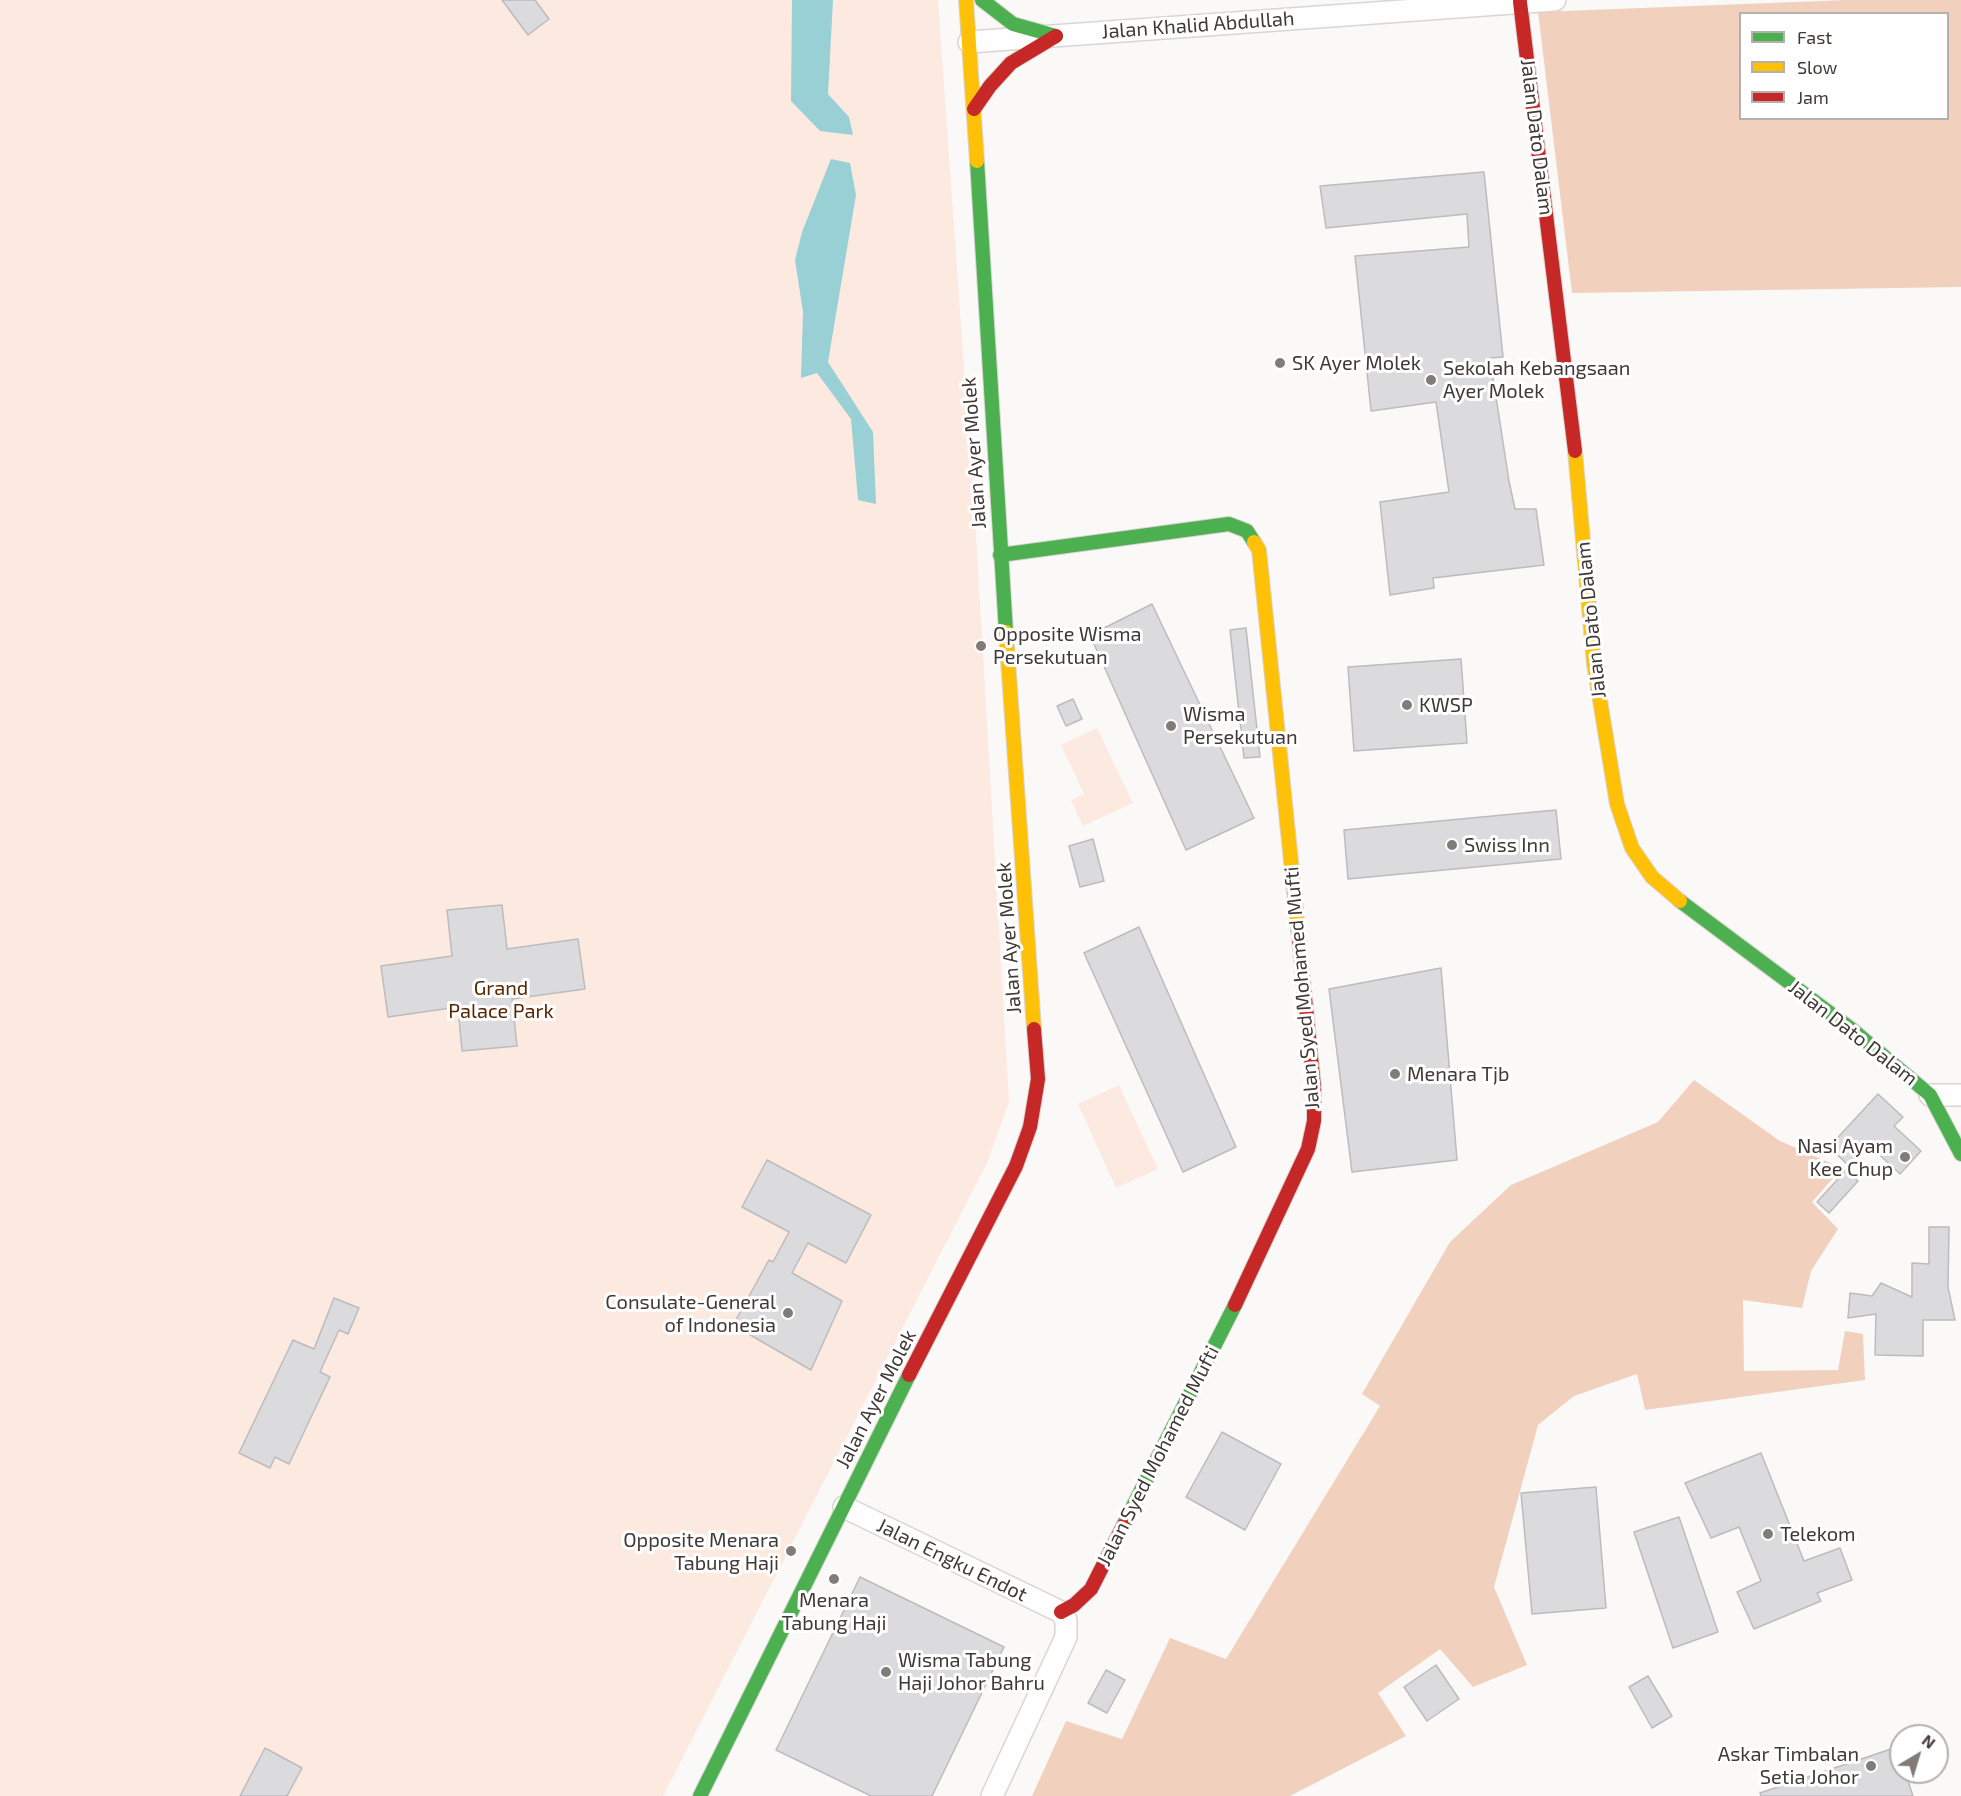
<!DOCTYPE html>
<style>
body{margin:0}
#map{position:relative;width:1961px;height:1796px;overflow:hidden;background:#fbf9f7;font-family:"Exo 2",sans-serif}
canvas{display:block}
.legend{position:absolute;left:1739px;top:12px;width:210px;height:108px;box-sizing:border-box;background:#fff;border:2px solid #b3b0ae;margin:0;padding:8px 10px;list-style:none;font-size:18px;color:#413935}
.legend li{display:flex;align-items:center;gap:12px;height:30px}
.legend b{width:30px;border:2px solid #b3b0ae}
.north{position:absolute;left:1889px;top:1724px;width:60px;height:60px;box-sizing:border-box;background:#fff;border:2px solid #b3b0ae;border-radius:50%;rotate:38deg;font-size:16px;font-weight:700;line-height:24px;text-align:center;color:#413935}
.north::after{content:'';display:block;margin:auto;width:21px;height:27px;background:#827c79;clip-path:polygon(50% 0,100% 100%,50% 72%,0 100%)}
</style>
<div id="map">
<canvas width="1961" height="1796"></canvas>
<ul class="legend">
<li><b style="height:8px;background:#4caf50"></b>Fast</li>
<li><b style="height:8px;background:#ffc107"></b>Slow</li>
<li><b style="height:8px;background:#c62828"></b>Jam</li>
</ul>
<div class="north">N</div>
</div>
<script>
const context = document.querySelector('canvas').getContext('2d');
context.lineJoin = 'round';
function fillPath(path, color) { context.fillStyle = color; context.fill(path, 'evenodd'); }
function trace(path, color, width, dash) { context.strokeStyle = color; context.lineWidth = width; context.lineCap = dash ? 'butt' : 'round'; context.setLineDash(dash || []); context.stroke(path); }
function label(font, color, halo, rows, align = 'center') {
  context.font = font + ' "Exo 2",sans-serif'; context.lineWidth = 6; context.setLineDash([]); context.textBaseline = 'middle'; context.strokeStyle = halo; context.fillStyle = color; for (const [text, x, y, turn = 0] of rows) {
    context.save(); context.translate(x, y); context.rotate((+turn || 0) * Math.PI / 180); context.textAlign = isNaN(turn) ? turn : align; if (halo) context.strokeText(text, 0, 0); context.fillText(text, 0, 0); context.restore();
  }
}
const green = new Path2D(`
 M 0,0 L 938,0 L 977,550 L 1009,1101 L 988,1161 L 663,1796 L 0,1796 Z
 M 1097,728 L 1133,803 L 1083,826 L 1071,800 L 1084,794 L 1061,745 Z
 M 1119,1085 L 1158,1169 L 1116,1188 L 1078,1104 Z`);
const forest = new Path2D(`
 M 1847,0 L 1961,0 L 1961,287 L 1572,293 L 1538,12 ZM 1740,14 L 1948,14 L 1948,118 L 1740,118 Z
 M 1694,1080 L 1780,1141 L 1842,1168 L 1812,1202 L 1838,1229 L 1811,1271 L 1802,1308 L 1743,1300 L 1744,1371 L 1838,1370 L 1845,1331 L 1863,1334 L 1865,1380 L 1645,1410 L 1637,1374 L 1574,1396 L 1538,1425 L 1494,1587 L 1527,1665 L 1473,1687 L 1440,1649 L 1378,1693 L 1406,1736 L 1290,1796 L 1032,1796 L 1066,1721 L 1122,1739 L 1170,1638 L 1226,1659 L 1380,1406 L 1362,1394 L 1450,1242 L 1511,1185 L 1658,1122 Z`);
const water = new Path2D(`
 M 792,0 L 833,0 L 828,94 L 849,117 L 853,135 L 820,131 L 791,101 Z
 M 831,159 L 850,163 L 856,195 L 828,362 L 873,432 L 876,504 L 858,500 L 851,419 L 817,373 L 801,378 L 803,312 L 795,260 L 802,232 Z`);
const building = new Path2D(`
 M 502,0 L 535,0 L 549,19 L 528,35 Z
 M 1484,172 L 1503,357 L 1490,358 L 1509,481 L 1515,509 L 1536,509 L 1544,565 L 1433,578 L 1434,588 L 1390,595 L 1380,502 L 1449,492 L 1436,402 L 1371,411 L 1355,256 L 1469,247 L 1467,214 L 1326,228 L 1320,186 Z
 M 1152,604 L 1254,818 L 1186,850 L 1090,635 Z
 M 1246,628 L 1260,757 L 1244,758 L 1230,630 Z
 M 1461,659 L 1467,743 L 1354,751 L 1348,667 Z
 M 1073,699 L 1082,719 L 1066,726 L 1057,706 Z
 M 1556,810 L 1561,859 L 1348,879 L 1344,830 Z
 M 1093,839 L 1104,881 L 1080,887 L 1069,846 Z
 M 502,905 L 507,949 L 578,939 L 585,989 L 512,999 L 517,1046 L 462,1051 L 458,1007 L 388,1017 L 381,966 L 452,956 L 447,910 Z
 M 1139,927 L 1236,1147 L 1183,1172 L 1084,953 Z
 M 1441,968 L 1457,1160 L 1352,1172 L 1329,989 Z
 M 1878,1094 L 1903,1117 L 1894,1126 L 1921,1151 L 1900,1174 L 1868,1144 L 1848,1165 L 1829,1147 Z
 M 767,1160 L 871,1215 L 846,1263 L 808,1243 L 792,1273 L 842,1301 L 811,1370 L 733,1325 L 769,1260 L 773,1262 L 789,1232 L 742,1207 Z
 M 1846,1170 L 1858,1181 L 1829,1213 L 1817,1202 Z
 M 1929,1227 L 1949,1227 L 1948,1287 L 1955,1320 L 1923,1320 L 1923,1356 L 1875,1355 L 1876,1314 L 1848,1318 L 1850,1293 L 1872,1296 L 1881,1283 L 1912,1297 L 1912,1263 L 1929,1264 Z
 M 334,1298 L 359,1308 L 348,1334 L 339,1330 L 320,1372 L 330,1377 L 289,1464 L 275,1457 L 270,1468 L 239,1453 L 293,1340 L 314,1349 Z
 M 1222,1432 L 1281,1464 L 1245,1530 L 1186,1497 Z
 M 1761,1453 L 1804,1561 L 1840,1548 L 1852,1580 L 1817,1593 L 1821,1601 L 1754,1629 L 1737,1592 L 1761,1581 L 1739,1527 L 1711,1538 L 1685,1483 Z
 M 1596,1487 L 1606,1608 L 1532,1614 L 1521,1493 Z
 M 1679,1517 L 1718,1632 L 1673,1648 L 1634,1532 Z
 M 860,1577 L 1004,1647 L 932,1796 L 871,1796 L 776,1750 Z
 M 1436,1665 L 1459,1699 L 1427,1721 L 1404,1687 Z
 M 1106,1670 L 1125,1680 L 1107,1713 L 1088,1703 Z
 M 1648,1676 L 1672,1716 L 1652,1728 L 1629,1687 Z
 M 1897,1747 L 1901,1760 L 1901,1772 L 1905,1772 L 1913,1796 L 1761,1796 L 1760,1793 Z
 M 265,1748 L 302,1768 L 287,1796 L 240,1796 Z`);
const street = new Path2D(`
 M 969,42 L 1555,0
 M 1930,1095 L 1961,1095
 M 844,1507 L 1061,1612 L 1066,1620 L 1066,1637 L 992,1796`);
const fast = new Path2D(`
 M 982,0 L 1013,24 L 1056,36
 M 977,161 L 1006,632
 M 1000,555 L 1229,524 L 1247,531 L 1254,542
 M 1680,901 L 1854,1031 L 1930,1095 L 1961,1154
 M 1123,1526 L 1235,1305
 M 700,1796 L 909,1375`);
const slow = new Path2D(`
 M 966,0 L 977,161
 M 1575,451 L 1594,664 L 1617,804 L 1632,848 L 1652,877 L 1680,901
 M 1254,542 L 1259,550 L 1299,939
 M 1006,632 L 1034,1029`);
const jam = new Path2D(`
 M 1520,2 L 1575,451
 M 974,109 L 990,86 L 1011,63 L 1056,36
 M 1235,1305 L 1308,1149 L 1314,1121 L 1314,1087 L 1299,939
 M 909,1375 L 1016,1166 L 1030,1127 L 1038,1079 L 1034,1029
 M 1061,1612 L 1074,1605 L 1091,1589 L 1123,1526`);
const markers = [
 [1280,363,6,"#827c79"],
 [1431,380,6,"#827c79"],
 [981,646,6,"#827c79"],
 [1407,705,6,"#827c79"],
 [1171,726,6,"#827c79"],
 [1452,845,6,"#827c79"],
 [1395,1074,6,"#827c79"],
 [1905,1157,6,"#827c79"],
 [788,1313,6,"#827c79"],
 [1768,1534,6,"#827c79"],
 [791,1551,6,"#827c79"],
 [834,1579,6,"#827c79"],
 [886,1672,6,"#827c79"],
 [1871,1766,6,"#827c79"]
];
const streetNames = [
 ["Jalan Khalid Abdullah",1198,25,-4],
 ["Jalan Dato Dalam",1537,137,83],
 ["Jalan Ayer Molek",974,453,-94],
 ["Jalan Dato Dalam",1591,620,-96],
 ["Jalan Ayer Molek",1009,938,-94],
 ["Jalan Syed Mohamed Mufti",1302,988,-95],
 ["Jalan Dato Dalam",1853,1033,38],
 ["Jalan Ayer Molek",876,1399,-63],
 ["Jalan Syed Mohamed Mufti",1158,1456,-63],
 ["Jalan Engku Endot",952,1560,26]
];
const poiNames = [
 ["SK Ayer Molek",1292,363],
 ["Sekolah Kebangsaan",1443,368],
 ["Ayer Molek",1443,391],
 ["Opposite Wisma",993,634],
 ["Persekutuan",993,657],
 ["KWSP",1419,705],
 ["Wisma",1183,714],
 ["Persekutuan",1183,737],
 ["Swiss Inn",1464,845],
 ["Menara Tjb",1407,1074],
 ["Nasi Ayam",1893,1146,"right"],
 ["Kee Chup",1893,1169,"right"],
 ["Consulate-General",776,1302,"right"],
 ["of Indonesia",776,1325,"right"],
 ["Telekom",1780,1534],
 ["Opposite Menara",779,1540,"right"],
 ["Tabung Haji",779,1563,"right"],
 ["Menara",834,1600,"center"],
 ["Tabung Haji",834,1623,"center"],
 ["Wisma Tabung",898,1660],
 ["Haji Johor Bahru",898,1683],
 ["Askar Timbalan",1859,1754,"right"],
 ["Setia Johor",1859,1777,"right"]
];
const parkNames = [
 ["Grand",501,988],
 ["Palace Park",501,1011]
];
fillPath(green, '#fceae0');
fillPath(forest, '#f1d1be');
fillPath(water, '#99d0d5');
fillPath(building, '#dbdadc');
trace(building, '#bcbbbd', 1.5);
trace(street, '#d9d5d2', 24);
trace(fast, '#d9d5d2', 16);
trace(slow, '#d9d5d2', 16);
trace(jam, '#d9d5d2', 16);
trace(street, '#fefefe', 21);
trace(fast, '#4caf50', 14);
trace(slow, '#ffc107', 14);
trace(jam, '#c62828', 14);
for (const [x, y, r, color] of markers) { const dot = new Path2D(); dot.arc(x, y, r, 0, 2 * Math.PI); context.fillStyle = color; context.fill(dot); trace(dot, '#fff', 2); }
label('20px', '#413935', '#fff', streetNames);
label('20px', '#413935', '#fff', poiNames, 'left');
label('20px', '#582500', '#fff', parkNames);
</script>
